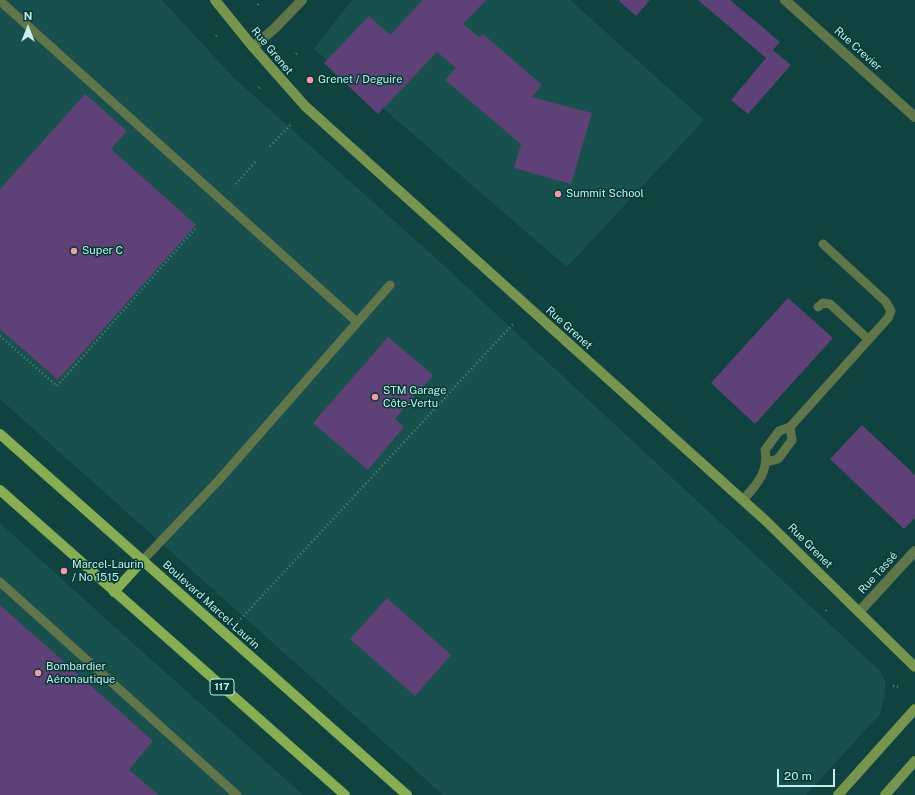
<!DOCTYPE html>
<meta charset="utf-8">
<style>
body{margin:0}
#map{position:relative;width:915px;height:795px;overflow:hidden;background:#10433f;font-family:"Public Sans",sans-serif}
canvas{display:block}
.north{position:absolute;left:8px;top:8px;width:40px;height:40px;-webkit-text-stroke:3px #023835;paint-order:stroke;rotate:0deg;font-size:11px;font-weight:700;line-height:16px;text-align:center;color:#c5efea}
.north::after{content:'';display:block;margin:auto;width:14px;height:18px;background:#c5efea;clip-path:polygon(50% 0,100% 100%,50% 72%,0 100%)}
.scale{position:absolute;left:777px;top:769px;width:58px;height:18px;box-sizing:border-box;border:2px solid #c5efea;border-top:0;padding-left:5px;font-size:12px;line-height:14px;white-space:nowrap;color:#c5efea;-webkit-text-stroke:3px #023835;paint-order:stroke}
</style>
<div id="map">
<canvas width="915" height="795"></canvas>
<div class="north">N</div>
<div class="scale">20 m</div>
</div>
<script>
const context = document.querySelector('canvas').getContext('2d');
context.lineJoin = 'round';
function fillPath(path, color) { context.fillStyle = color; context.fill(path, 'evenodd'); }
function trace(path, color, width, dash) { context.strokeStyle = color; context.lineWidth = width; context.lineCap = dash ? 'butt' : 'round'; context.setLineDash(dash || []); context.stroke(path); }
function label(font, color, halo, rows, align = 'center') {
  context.font = font + ' "Public Sans",sans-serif'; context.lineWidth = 3; context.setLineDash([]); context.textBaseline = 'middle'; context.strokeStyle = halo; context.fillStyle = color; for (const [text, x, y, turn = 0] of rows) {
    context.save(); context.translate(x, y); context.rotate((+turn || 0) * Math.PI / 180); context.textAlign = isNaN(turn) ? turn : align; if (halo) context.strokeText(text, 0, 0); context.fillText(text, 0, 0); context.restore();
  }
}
const built = new Path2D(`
 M 0,0 L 162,0 L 233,77 L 439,261 L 880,671 L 885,681 L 885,693 L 880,714 L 806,795 L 443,795 L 0,399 Z
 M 352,0 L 570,0 L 704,120 L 567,267 L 314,49 Z
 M 0,523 L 117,629 L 303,795 L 0,795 Z`);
const building = new Path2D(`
 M 423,0 L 486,0 L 463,24 L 479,37 L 483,34 L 542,85 L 532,97 L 592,113 L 571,184 L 514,168 L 521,144 L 445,80 L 456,68 L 437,52 L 378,114 L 324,63 L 369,16 L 390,35 Z
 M 620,0 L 650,0 L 636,16 L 619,1 Z
 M 698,0 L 730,0 L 780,42 L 773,50 L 791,65 L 748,114 L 731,100 L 766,58 Z
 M 85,94 L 127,131 L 111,149 L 196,225 L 58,380 L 0,329 L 0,189 Z
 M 788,298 L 833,338 L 755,424 L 711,383 Z
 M 388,337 L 433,375 L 395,419 L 404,427 L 368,470 L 313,423 Z
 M 862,425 L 915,475 L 915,518 L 904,529 L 830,459 Z
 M 387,598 L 451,655 L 415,696 L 350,639 Z
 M 0,605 L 153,741 L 129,770 L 159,795 L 0,795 Z`);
const path = new Path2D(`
 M 258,5 L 259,3
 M 216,36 L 218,34
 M 296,54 L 297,53
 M 259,88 L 261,86
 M 270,146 L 292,123
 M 236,184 L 257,160
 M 0,336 L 57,386 L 195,229
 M 826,611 L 827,609
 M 238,622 L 513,324
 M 893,686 L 898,687`);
const lane = new Path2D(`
 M 0,1 L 357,322
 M 818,307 L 823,303 L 830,304 L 868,339
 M 767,462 L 778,459 L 792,440 L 790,427
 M 743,500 C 757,484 769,472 765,450 L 779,431 L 790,427 L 888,318 L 891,311 L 886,302 L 823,244
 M 143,560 L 219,480 L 390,285
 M 0,582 L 237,795`);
const street = new Path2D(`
 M 785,0 L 915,117
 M 253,47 L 275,28 L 302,0
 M 859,612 L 915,551`);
const secondary = new Path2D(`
 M 215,0 L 253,47 L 305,106 L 766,521 L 915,667
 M 838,795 L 915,709
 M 885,795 L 915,761`);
const primary = new Path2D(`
 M 0,434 L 407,795
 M 0,490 L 345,795
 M 114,592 L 143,560`);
const markers = [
 [310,80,4,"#f39aaa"],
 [558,194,4,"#f39aaa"],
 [74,251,4,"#f39aaa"],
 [375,397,4,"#f39aaa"],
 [64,571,4,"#f39aaa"],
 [38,673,4,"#f39aaa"]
];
const shields = [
 [222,687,24]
];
const shieldNames = [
 ["117",222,687]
];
const streetNames = [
 ["Rue Crevier",858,49,42],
 ["Rue Grenet",272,51,50],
 ["Rue Grenet",569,328,42],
 ["Rue Grenet",810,546,45],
 ["Rue Tassé",878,573,-48],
 ["Boulevard Marcel-Laurin",211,605,42]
];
const poiNames = [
 ["Grenet / Deguire",318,80],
 ["Summit School",566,194],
 ["Super C",82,251],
 ["STM Garage",383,391],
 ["Côte-Vertu",383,404],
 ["Marcel-Laurin",72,565],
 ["/ No 1515",72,578],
 ["Bombardier",46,667],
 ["Aéronautique",46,680]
];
fillPath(built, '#17504c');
fillPath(building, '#5e4176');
trace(path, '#568681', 2.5, [1, 3]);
trace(lane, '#61754a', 9);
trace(street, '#61754a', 10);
trace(secondary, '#77954f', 10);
trace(primary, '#87ae52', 10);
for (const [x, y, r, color] of markers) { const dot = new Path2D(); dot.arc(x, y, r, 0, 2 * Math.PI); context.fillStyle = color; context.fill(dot); trace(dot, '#023835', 1.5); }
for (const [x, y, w] of shields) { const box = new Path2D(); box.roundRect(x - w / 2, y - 8, w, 16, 3); context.fillStyle = '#023835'; context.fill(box); trace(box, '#c5efea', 1); }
label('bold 10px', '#c5efea', null, shieldNames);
label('11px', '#c5efea', '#023835', streetNames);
label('11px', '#c5efea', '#023835', poiNames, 'left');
</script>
